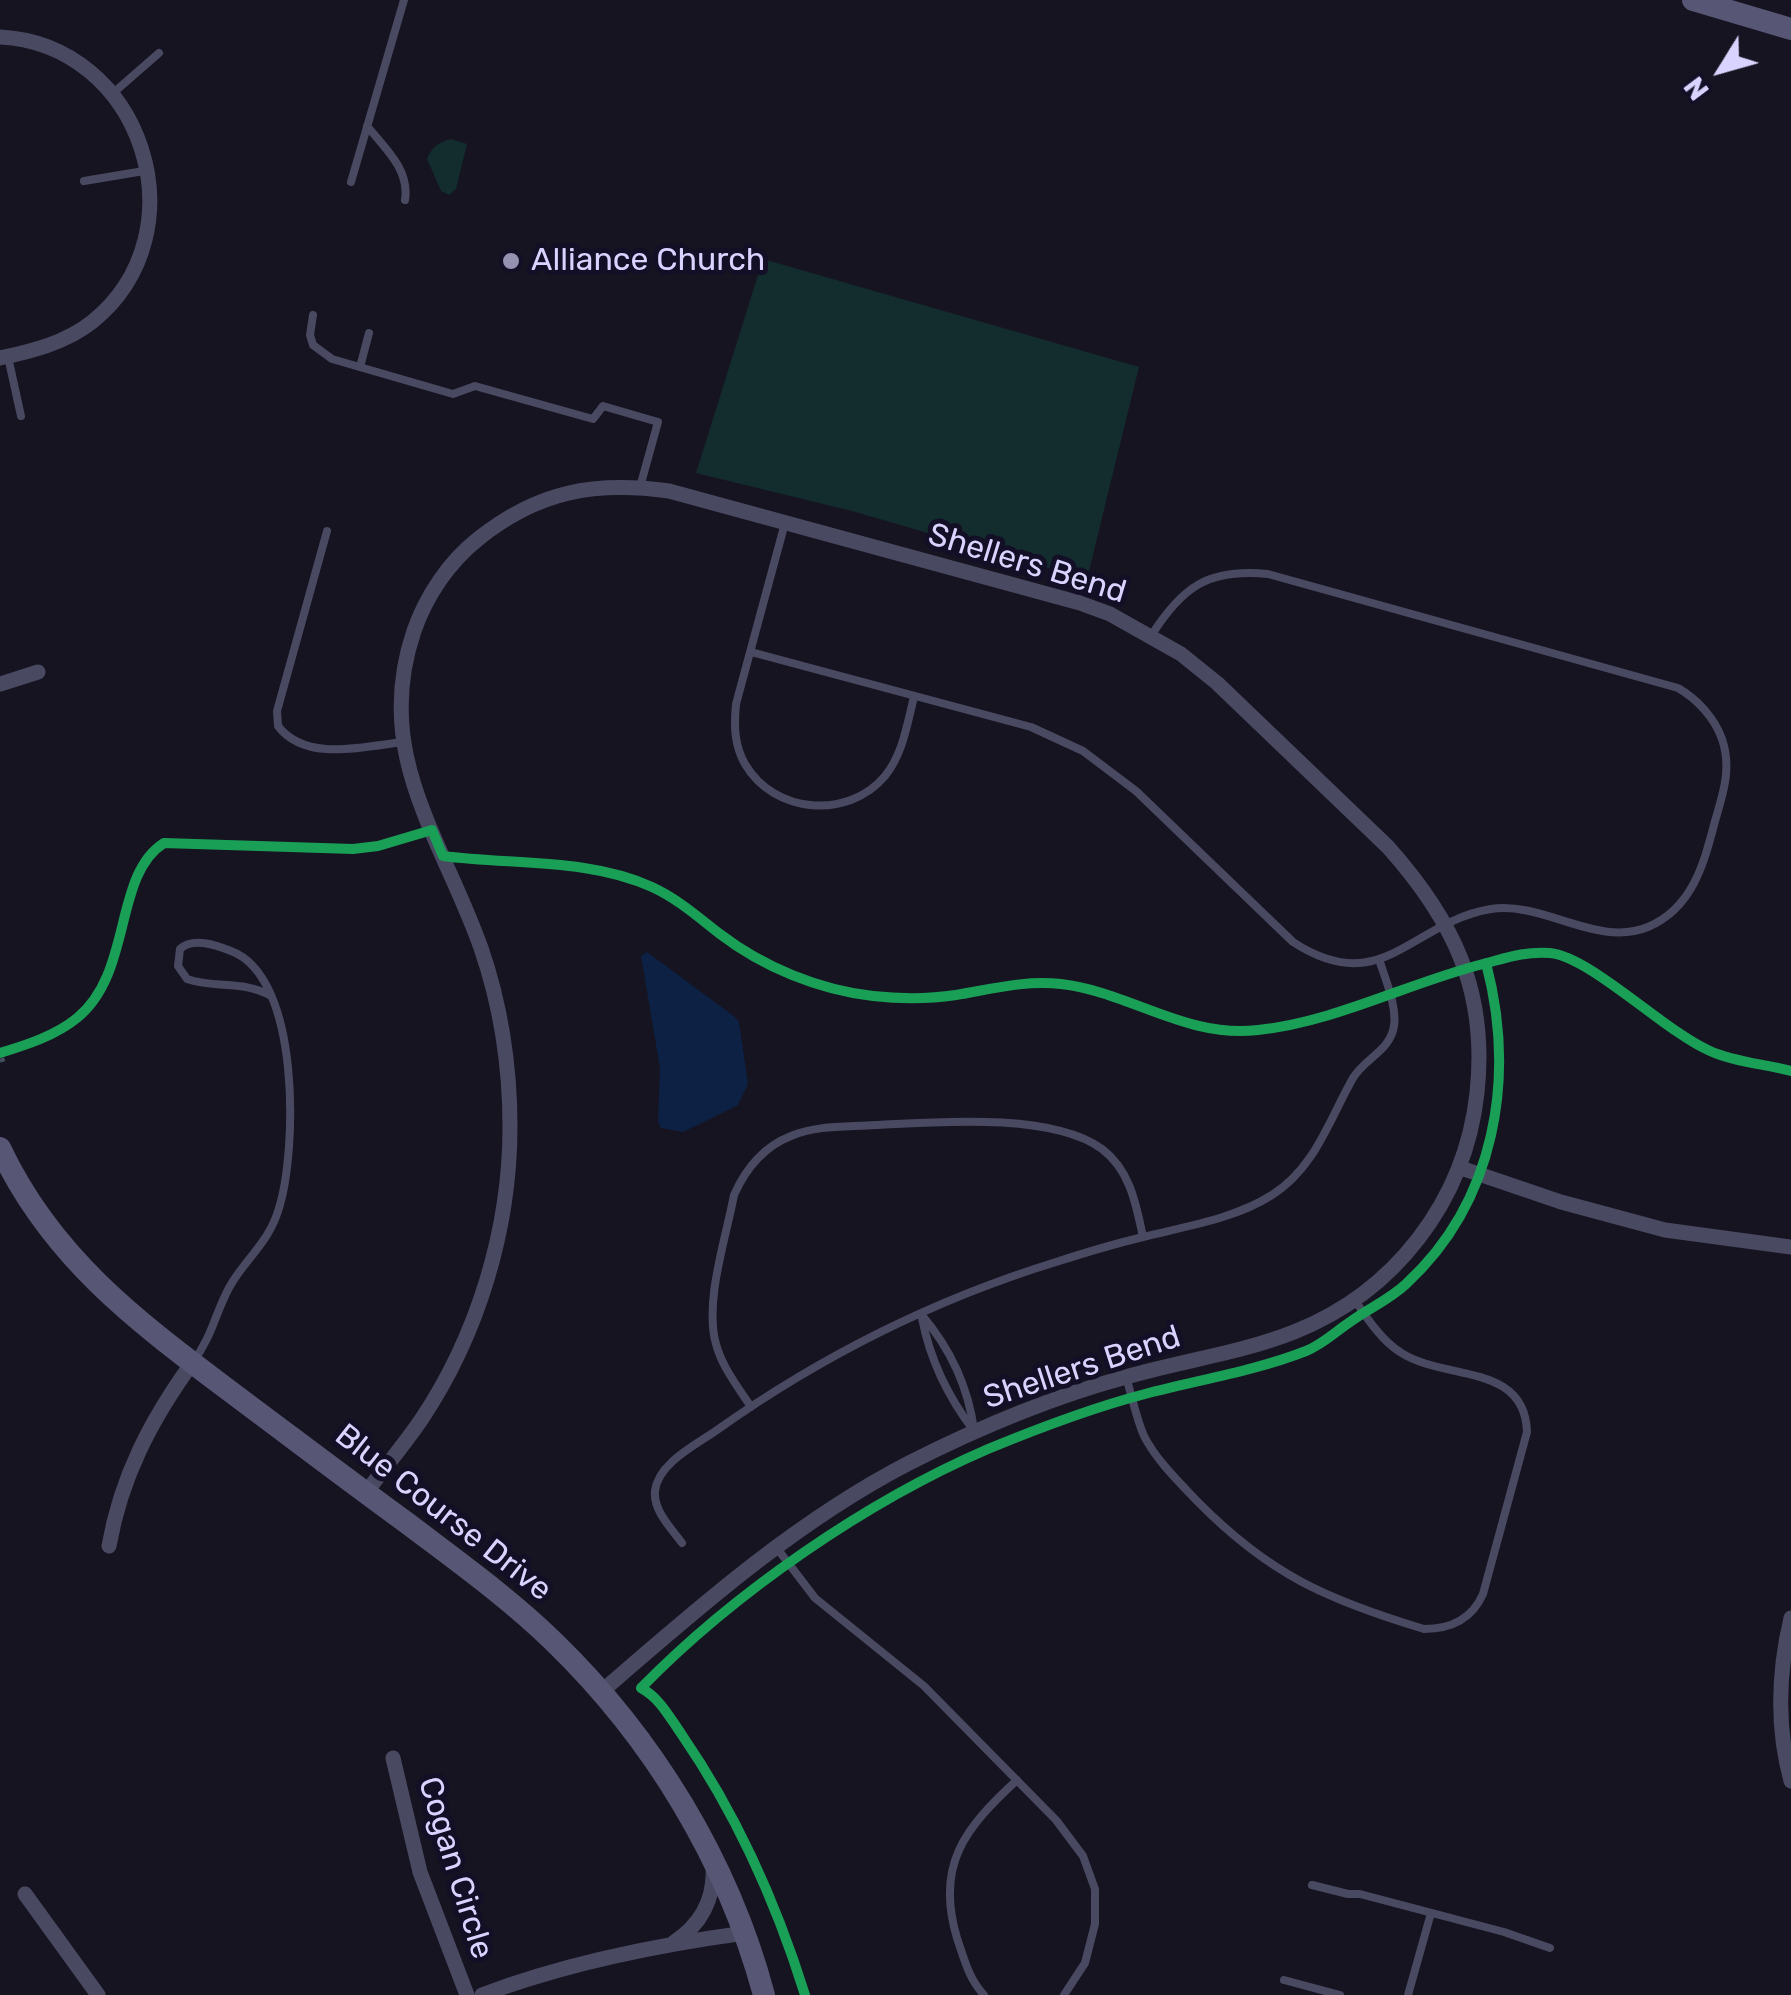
<!DOCTYPE html>
<style>
body{margin:0}
#map{position:relative;width:1791px;height:1995px;overflow:hidden;background:#161421;font-family:Rubik,sans-serif}
canvas{display:block}
.north{position:absolute;left:1671px;top:20px;width:100px;height:100px;-webkit-text-stroke:8px #130f26;paint-order:stroke;rotate:233deg;font-size:28px;font-weight:700;line-height:40px;text-align:center;color:#d9d4ff}
.north::after{content:'';display:block;margin:auto;width:35px;height:45px;background:#d9d4ff;clip-path:polygon(50% 0,100% 100%,50% 72%,0 100%)}
</style>
<div id="map">
<canvas width="1791" height="1995"></canvas>
<div class="north">N</div>
</div>
<script>
const context = document.querySelector('canvas').getContext('2d');
context.lineJoin = 'round';
function fillPath(path, color) { context.fillStyle = color; context.fill(path, 'evenodd'); }
function trace(path, color, width, dash) { context.strokeStyle = color; context.lineWidth = width; context.lineCap = dash ? 'butt' : 'round'; context.setLineDash(dash || []); context.stroke(path); }
function label(font, color, halo, rows, align = 'center') {
  context.font = font + ' Rubik,sans-serif'; context.lineWidth = 10; context.setLineDash([]); context.textBaseline = 'middle'; context.strokeStyle = halo; context.fillStyle = color; for (const [text, x, y, turn = 0] of rows) {
    context.save(); context.translate(x, y); context.rotate((+turn || 0) * Math.PI / 180); context.textAlign = isNaN(turn) ? turn : align; if (halo) context.strokeText(text, 0, 0); context.fillText(text, 0, 0); context.restore();
  }
}
const green = new Path2D(`
 M 451,139 L 467,144 L 456,189 L 449,195 L 441,191 L 427,159 C 432,147 438,142 451,139 Z
 M 763,259 L 1139,367 L 1087,579 L 852,511 L 696,473 Z`);
const water = new Path2D(`
 M 647,952 L 735,1017 L 739,1022 L 748,1084 L 738,1105 L 720,1114 L 683,1132 L 661,1128 L 658,1122 L 660,1068 L 641,956 Z`);
const path = new Path2D(`
 M 0,1061 L 8,1058`);
const service = new Path2D(`
 M 112,94 L 159,53
 M 367,126 C 385,148 410,170 405,200
 M 84,181 L 144,171
 M 351,182 L 404,0
 M 313,315 L 310,335 L 313,345 L 332,359 L 453,394 L 475,386 L 593,419 L 603,406 L 658,422 L 640,487
 M 8,357 L 21,416
 M 360,367 L 369,333
 M 785,523 L 736,704 C 734,725 734,745 745,764 C 774,814 848,820 885,776 C 903,754 907,724 914,697
 M 327,531 L 277,711 L 278,726 C 305,762 362,747 402,742
 M 751,652 L 1031,727 L 1083,751 L 1136,791 L 1293,942 C 1382,1000 1411,922 1491,909 C 1544,901 1597,948 1648,927 C 1693,908 1704,863 1715,821 C 1723,794 1732,768 1722,739 C 1714,717 1697,699 1678,688 L 1268,574 C 1208,568 1182,587 1151,636
 M 921,1314 C 950,1348 968,1385 974,1430
 M 922,1318 C 930,1360 948,1397 974,1431
 M 193,1362 C 213,1335 215,1313 230,1286 C 246,1258 269,1243 279,1208 C 297,1150 301,977 231,951 C 216,945 193,937 180,949 L 178,966 L 187,979 C 216,989 243,980 271,996
 M 1126,1377 C 1132,1396 1136,1418 1144,1436 C 1157,1461 1178,1481 1198,1502 C 1270,1575 1328,1600 1424,1629 C 1450,1629 1472,1619 1483,1594 L 1527,1432 C 1525,1362 1443,1381 1400,1352 C 1381,1340 1367,1318 1354,1299
 M 751,1407 C 738,1387 722,1367 716,1344 C 704,1302 726,1238 734,1195 C 746,1168 763,1147 791,1136 C 817,1125 847,1127 875,1125 C 934,1122 1052,1112 1102,1149 C 1130,1170 1136,1204 1143,1237
 M 682,1543 C 672,1529 653,1511 655,1491 C 658,1463 696,1445 717,1430 C 820,1357 936,1299 1056,1262 C 1084,1253 1114,1244 1143,1237 C 1187,1226 1234,1219 1272,1195 C 1315,1168 1329,1120 1353,1078 C 1365,1058 1390,1051 1394,1026 C 1397,1005 1385,979 1379,959
 M 776,1547 L 815,1598 L 924,1686 L 1056,1820 L 1083,1856 L 1095,1889 L 1095,1924 L 1085,1963 L 1064,1995
 M 1312,1885 L 1348,1894 L 1360,1894 L 1504,1932 L 1550,1948
 M 1284,1980 L 1340,1995
 M 984,1995 C 969,1979 964,1959 957,1938 C 935,1865 965,1828 1017,1780
 M 1408,1995 L 1431,1913`);
const minor = new Path2D(`
 M 0,37 C 142,44 204,232 92,322 C 65,343 33,351 0,358
 M 0,684 L 38,672
 M 1461,1168 L 1561,1202 L 1665,1230 L 1791,1247
 M 366,1493 C 384,1468 404,1445 421,1420 C 478,1335 510,1229 510,1127 C 510,1066 501,1006 481,948 C 442,838 372,754 414,631 C 426,596 449,562 478,539 C 538,491 594,481 669,491 L 1080,603 L 1110,614 L 1181,654 L 1217,683 L 1388,847 C 1454,921 1488,992 1477,1093 C 1465,1201 1395,1292 1294,1332 C 1241,1353 1181,1361 1126,1377 C 1052,1397 978,1428 909,1463 C 795,1522 698,1608 601,1692
 M 109,1546 C 121,1477 151,1420 192,1363
 M 1791,1618 C 1778,1673 1776,1726 1791,1781
 M 393,1758 L 420,1872 L 467,1995
 M 25,1894 L 98,1995
 M 673,1943 C 701,1925 715,1898 713,1866
 M 482,1995 C 566,1963 657,1945 745,1933`);
const secondary = new Path2D(`
 M 1693,0 L 1791,29
 M 0,1148 C 54,1263 145,1327 243,1401 C 298,1442 352,1483 407,1523 C 457,1561 509,1598 554,1642 C 653,1738 728,1861 764,1995`);
const cycleway = new Path2D(`
 M 0,1053 C 26,1045 55,1036 77,1018 C 133,973 113,875 164,843 L 353,849 L 378,846 L 432,830 L 443,856 C 512,865 589,858 652,887 C 678,899 698,917 720,934 C 763,967 819,990 873,996 C 900,999 929,999 956,995 C 992,989 1025,980 1061,984 C 1130,992 1187,1039 1258,1030 C 1335,1022 1408,983 1483,964 C 1506,958 1525,951 1550,953 C 1591,957 1664,1031 1710,1051 C 1734,1062 1765,1064 1791,1071
 M 805,1995 C 776,1902 737,1815 682,1735 C 670,1718 660,1698 641,1688 C 734,1593 865,1502 988,1449 C 1039,1428 1091,1408 1145,1394 C 1198,1380 1255,1371 1306,1351 C 1323,1344 1335,1332 1350,1322 C 1369,1308 1389,1300 1406,1284 C 1496,1201 1516,1077 1486,963`);
const markers = [
 [511,261,10,"#9591b1"]
];
const poiNames = [
 ["Alliance Church",531,261]
];
const streetNames = [
 ["Shellers Bend",1027,564,17],
 ["Shellers Bend",1082,1368,-18],
 ["Blue Course Drive",443,1513,38],
 ["Cogan Circle",455,1868,73]
];
fillPath(green, '#132c2d');
fillPath(water, '#0d2144');
trace(path, '#44505f', 4, [5, 8]);
trace(service, '#4a4962', 8);
trace(minor, '#4a4962', 15);
trace(secondary, '#575674', 22);
trace(cycleway, '#1a9f57', 10);
for (const [x, y, r, color] of markers) { const dot = new Path2D(); dot.arc(x, y, r, 0, 2 * Math.PI); context.fillStyle = color; context.fill(dot); trace(dot, '#130f26', 4); }
label('32px', '#d9d4ff', '#130f26', poiNames, 'left');
label('32px', '#d9d4ff', '#130f26', streetNames);
</script>
